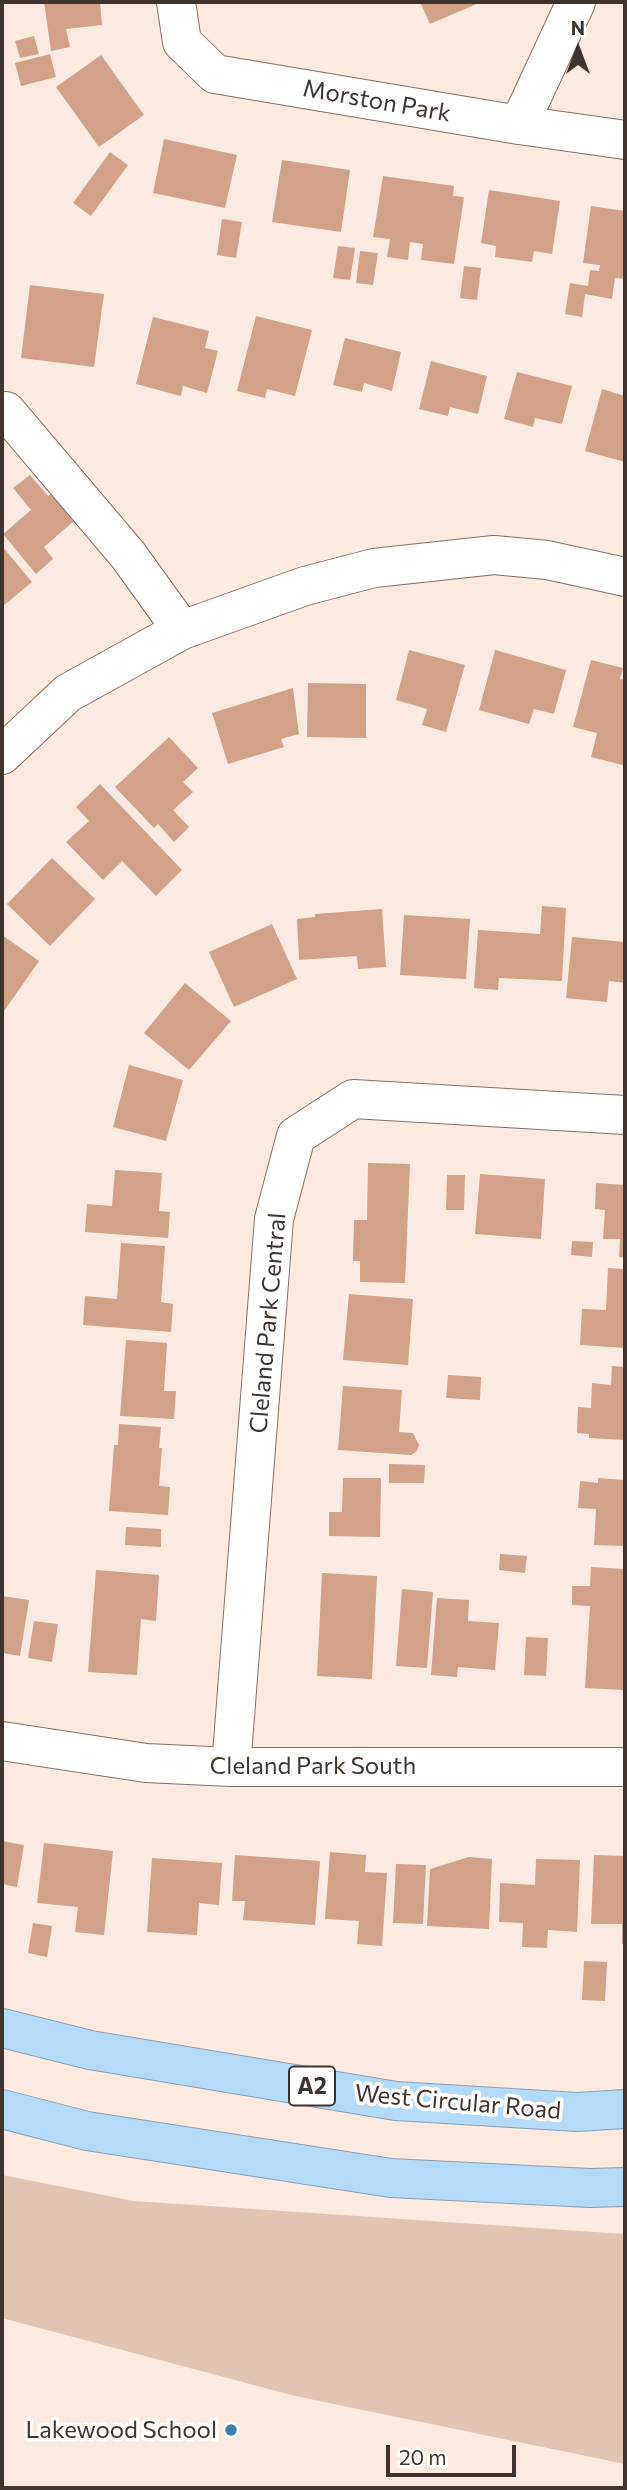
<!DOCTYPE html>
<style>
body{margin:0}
#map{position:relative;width:627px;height:2490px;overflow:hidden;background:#fceae0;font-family:Commissioner,sans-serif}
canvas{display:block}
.frame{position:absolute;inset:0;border:4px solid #3f342d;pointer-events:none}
.north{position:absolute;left:543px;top:14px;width:70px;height:70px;-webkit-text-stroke:5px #fff;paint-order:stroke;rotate:0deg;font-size:19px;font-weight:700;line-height:28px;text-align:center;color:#3f342d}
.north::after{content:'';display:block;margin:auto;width:24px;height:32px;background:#3f342d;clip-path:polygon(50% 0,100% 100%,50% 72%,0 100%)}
.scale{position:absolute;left:386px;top:2445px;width:130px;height:32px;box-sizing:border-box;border:4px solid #3f342d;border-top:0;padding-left:9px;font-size:21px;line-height:24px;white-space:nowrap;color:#3f342d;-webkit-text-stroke:5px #fff;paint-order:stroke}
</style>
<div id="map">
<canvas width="627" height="2490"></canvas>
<div class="frame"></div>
<div class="north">N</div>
<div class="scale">20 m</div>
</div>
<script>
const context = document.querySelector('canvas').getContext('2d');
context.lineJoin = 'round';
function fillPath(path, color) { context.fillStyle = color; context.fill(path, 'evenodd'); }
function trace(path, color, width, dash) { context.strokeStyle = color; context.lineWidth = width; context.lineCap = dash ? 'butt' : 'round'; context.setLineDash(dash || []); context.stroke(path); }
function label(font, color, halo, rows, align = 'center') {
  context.font = font + ' Commissioner,sans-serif'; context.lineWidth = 7; context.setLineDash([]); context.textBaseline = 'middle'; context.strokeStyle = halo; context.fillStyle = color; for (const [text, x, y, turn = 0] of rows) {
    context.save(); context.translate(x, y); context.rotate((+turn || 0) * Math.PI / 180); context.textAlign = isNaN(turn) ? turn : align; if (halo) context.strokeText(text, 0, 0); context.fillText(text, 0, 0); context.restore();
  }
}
const green = new Path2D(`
 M 2,2175 L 134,2201 L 625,2234 L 625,2464 L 295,2396 L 2,2318 Z`);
const building = new Path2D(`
 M 44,2 L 100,2 L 102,25 L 66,29 L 70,47 L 51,51 Z
 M 420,2 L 481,2 L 430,24 Z
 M 34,36 L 39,54 L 20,58 L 15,41 Z
 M 50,54 L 56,77 L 21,86 L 15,63 Z
 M 101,55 L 144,115 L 99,147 L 56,87 Z
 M 164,139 L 237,155 L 225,208 L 153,193 Z
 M 110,152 L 128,165 L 91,216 L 73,203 Z
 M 282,160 L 350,170 L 341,232 L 272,222 Z
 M 383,176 L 454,186 L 453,196 L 464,197 L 454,264 L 421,260 L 423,244 L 410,242 L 408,260 L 387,257 L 390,239 L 373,237 Z
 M 489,190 L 560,201 L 552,254 L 534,251 L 532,262 L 495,257 L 496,246 L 481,243 Z
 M 591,206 L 625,211 L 625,279 L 615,278 L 612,299 L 585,294 L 582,317 L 565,314 L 570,283 L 588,286 L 590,270 L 599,271 L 600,265 L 583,263 Z
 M 222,219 L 242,222 L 236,258 L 217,255 Z
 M 338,246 L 355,248 L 350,280 L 333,278 Z
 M 360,251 L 378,253 L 373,285 L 356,283 Z
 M 464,266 L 481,268 L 477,300 L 460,298 Z
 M 30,285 L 104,294 L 94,367 L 21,358 Z
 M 256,316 L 312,330 L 295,396 L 267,389 L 265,398 L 237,391 Z
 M 153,317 L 209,331 L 205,348 L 218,351 L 207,393 L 183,386 L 181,396 L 136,384 Z
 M 345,338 L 401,352 L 392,391 L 364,383 L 362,392 L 333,385 Z
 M 431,361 L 487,376 L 478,414 L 450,407 L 448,416 L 419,409 Z
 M 517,372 L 572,386 L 562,424 L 535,418 L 533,427 L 504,419 Z
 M 602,389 L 625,396 L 625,462 L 585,451 Z
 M 30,475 L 48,496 L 66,482 L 88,509 L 44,547 L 53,559 L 36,574 L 3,534 L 31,510 L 13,488 Z
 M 2,546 L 32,582 L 2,607 Z
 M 409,650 L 465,665 L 446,732 L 422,725 L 427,709 L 396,700 Z
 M 495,650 L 566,670 L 554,714 L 534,709 L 529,724 L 479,710 Z
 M 591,660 L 623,668 L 620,679 L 625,680 L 625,758 L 623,765 L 591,757 L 597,733 L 573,727 Z
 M 308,683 L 366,684 L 366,738 L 307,737 Z
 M 293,688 L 299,734 L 281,739 L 284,747 L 228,764 L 212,713 Z
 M 169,737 L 198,768 L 183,782 L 193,792 L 173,810 L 189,827 L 174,842 L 158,824 L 154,828 L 115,787 Z
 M 100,784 L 182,870 L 156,896 L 122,861 L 103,880 L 66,842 L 89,821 L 76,807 Z
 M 52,858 L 95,899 L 50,946 L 7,904 Z
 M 542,906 L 566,908 L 562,981 L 499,978 L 498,990 L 474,988 L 478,930 L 540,934 Z
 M 382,909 L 386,967 L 358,969 L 357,956 L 299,960 L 297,919 L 315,917 L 315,914 Z
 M 404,915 L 470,919 L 466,979 L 400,975 Z
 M 272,924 L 297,979 L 234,1007 L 209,952 Z
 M 2,935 L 39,961 L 2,1014 Z
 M 572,937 L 625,942 L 625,983 L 609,981 L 607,1002 L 566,998 Z
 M 185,983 L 231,1021 L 189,1070 L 144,1033 Z
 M 129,1065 L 183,1080 L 166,1141 L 113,1127 Z
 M 368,1163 L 410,1164 L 405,1283 L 360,1282 L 360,1261 L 353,1261 L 354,1220 L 367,1220 Z
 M 115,1170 L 162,1173 L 159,1211 L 170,1212 L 168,1238 L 85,1232 L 87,1204 L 112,1206 Z
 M 480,1174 L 545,1179 L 541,1239 L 475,1234 Z
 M 447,1175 L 465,1175 L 464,1210 L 446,1210 Z
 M 596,1183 L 625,1185 L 625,1258 L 619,1257 L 620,1239 L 603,1239 L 605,1210 L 595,1209 Z
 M 572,1241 L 593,1242 L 592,1257 L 571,1255 Z
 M 121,1243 L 165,1246 L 161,1302 L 173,1304 L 171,1332 L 83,1325 L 85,1296 L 117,1299 Z
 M 608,1268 L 625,1269 L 625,1348 L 580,1345 L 582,1309 L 606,1310 Z
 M 349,1294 L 413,1299 L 408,1365 L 343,1360 Z
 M 126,1340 L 167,1343 L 164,1391 L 176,1391 L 174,1419 L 120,1416 Z
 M 612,1366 L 625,1367 L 625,1440 L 589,1438 L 589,1434 L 577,1433 L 578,1407 L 591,1408 L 592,1383 L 611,1385 Z
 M 448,1375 L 481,1377 L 480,1400 L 446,1398 Z
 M 343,1386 L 402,1390 L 399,1432 L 413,1433 L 419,1445 L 417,1451 L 411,1455 L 338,1450 Z
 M 119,1424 L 161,1427 L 159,1448 L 162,1448 L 159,1486 L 170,1487 L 168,1515 L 109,1511 L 114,1445 L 118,1445 Z
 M 389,1464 L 425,1465 L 424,1483 L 389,1483 Z
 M 343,1478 L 381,1478 L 380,1537 L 329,1536 L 329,1512 L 342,1512 Z
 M 598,1478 L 625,1480 L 625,1546 L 594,1545 L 596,1509 L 578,1508 L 580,1481 L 598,1483 Z
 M 126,1527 L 161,1529 L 161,1547 L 125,1545 Z
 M 500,1554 L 527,1556 L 525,1573 L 499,1570 Z
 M 591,1567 L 625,1569 L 625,1690 L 585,1688 L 590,1606 L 572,1605 L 572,1586 L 590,1586 Z
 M 96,1570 L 159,1575 L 156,1621 L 141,1619 L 137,1675 L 88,1672 Z
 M 322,1573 L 377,1576 L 372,1679 L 317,1676 Z
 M 402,1589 L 433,1592 L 427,1668 L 396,1666 Z
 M 2,1596 L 29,1600 L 20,1656 L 2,1653 Z
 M 437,1598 L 469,1600 L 468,1621 L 499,1623 L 495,1670 L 458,1667 L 457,1677 L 431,1675 Z
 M 34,1621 L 58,1624 L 52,1662 L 28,1658 Z
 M 526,1637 L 548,1638 L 546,1676 L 524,1675 Z
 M 2,1841 L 24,1845 L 17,1887 L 2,1884 Z
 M 44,1843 L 113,1851 L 104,1935 L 75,1932 L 78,1907 L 37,1903 Z
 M 330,1852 L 366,1855 L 365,1872 L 387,1873 L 382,1946 L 357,1944 L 359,1921 L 325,1919 Z
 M 235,1855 L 320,1861 L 315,1925 L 243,1920 L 245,1901 L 232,1901 Z
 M 594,1855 L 625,1856 L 625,1944 L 622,1944 L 622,1924 L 591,1924 Z
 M 469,1857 L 492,1859 L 489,1929 L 427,1926 L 430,1869 Z
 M 152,1858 L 222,1863 L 219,1905 L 199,1903 L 197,1935 L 147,1932 Z
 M 536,1859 L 580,1860 L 577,1932 L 548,1930 L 547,1948 L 522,1947 L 523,1923 L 499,1922 L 500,1883 L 535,1885 Z
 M 396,1864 L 426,1865 L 423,1924 L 393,1923 Z
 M 33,1923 L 52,1926 L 47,1957 L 28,1953 Z
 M 584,1961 L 607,1962 L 605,2001 L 582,2000 Z`);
const minor = new Path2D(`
 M 176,2 L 182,42 L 215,74 L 519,125 L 625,140
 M 519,125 L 576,2
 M 2,413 L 6,411 L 128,555 L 182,630
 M 2,755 L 68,693 L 182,630 L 305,586 L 374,568 L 494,555 L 547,560 L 625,577
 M 2,1741 L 146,1763 L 231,1767 L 625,1767
 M 231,1767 L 274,1219 L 296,1136 L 353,1099 L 625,1115`);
const highway = new Path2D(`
 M 2,2028 L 90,2050 L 396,2101 L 577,2112 L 625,2109
 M 2,2109 L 87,2131 L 391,2178 L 590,2188 L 625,2187`);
const markers = [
 [231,2430,7,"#3680b4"]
];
const shields = [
 [312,2086,46]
];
const shieldNames = [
 ["A2",312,2086]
];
const streetNames = [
 ["Morston Park",377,101,10],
 ["Cleland Park Central",268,1323,-85],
 ["Cleland Park South",313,1766],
 ["West Circular Road",458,2102,5]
];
const poiNames = [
 ["Lakewood School",217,2430]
];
fillPath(green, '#e2c4b3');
fillPath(building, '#d1a288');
trace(minor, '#876d5f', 40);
trace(highway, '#8aa0b2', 40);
trace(minor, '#fff', 38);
trace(highway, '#b3daf9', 38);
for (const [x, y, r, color] of markers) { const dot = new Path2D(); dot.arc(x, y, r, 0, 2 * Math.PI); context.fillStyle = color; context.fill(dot); trace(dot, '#fff', 2.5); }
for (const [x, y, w] of shields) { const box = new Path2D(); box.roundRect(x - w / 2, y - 19.5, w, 39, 5); context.fillStyle = '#fff'; context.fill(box); trace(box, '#3f342d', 2); }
label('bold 23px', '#3f342d', null, shieldNames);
label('24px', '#3f342d', '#fff', streetNames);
label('24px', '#3f342d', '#fff', poiNames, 'right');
</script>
